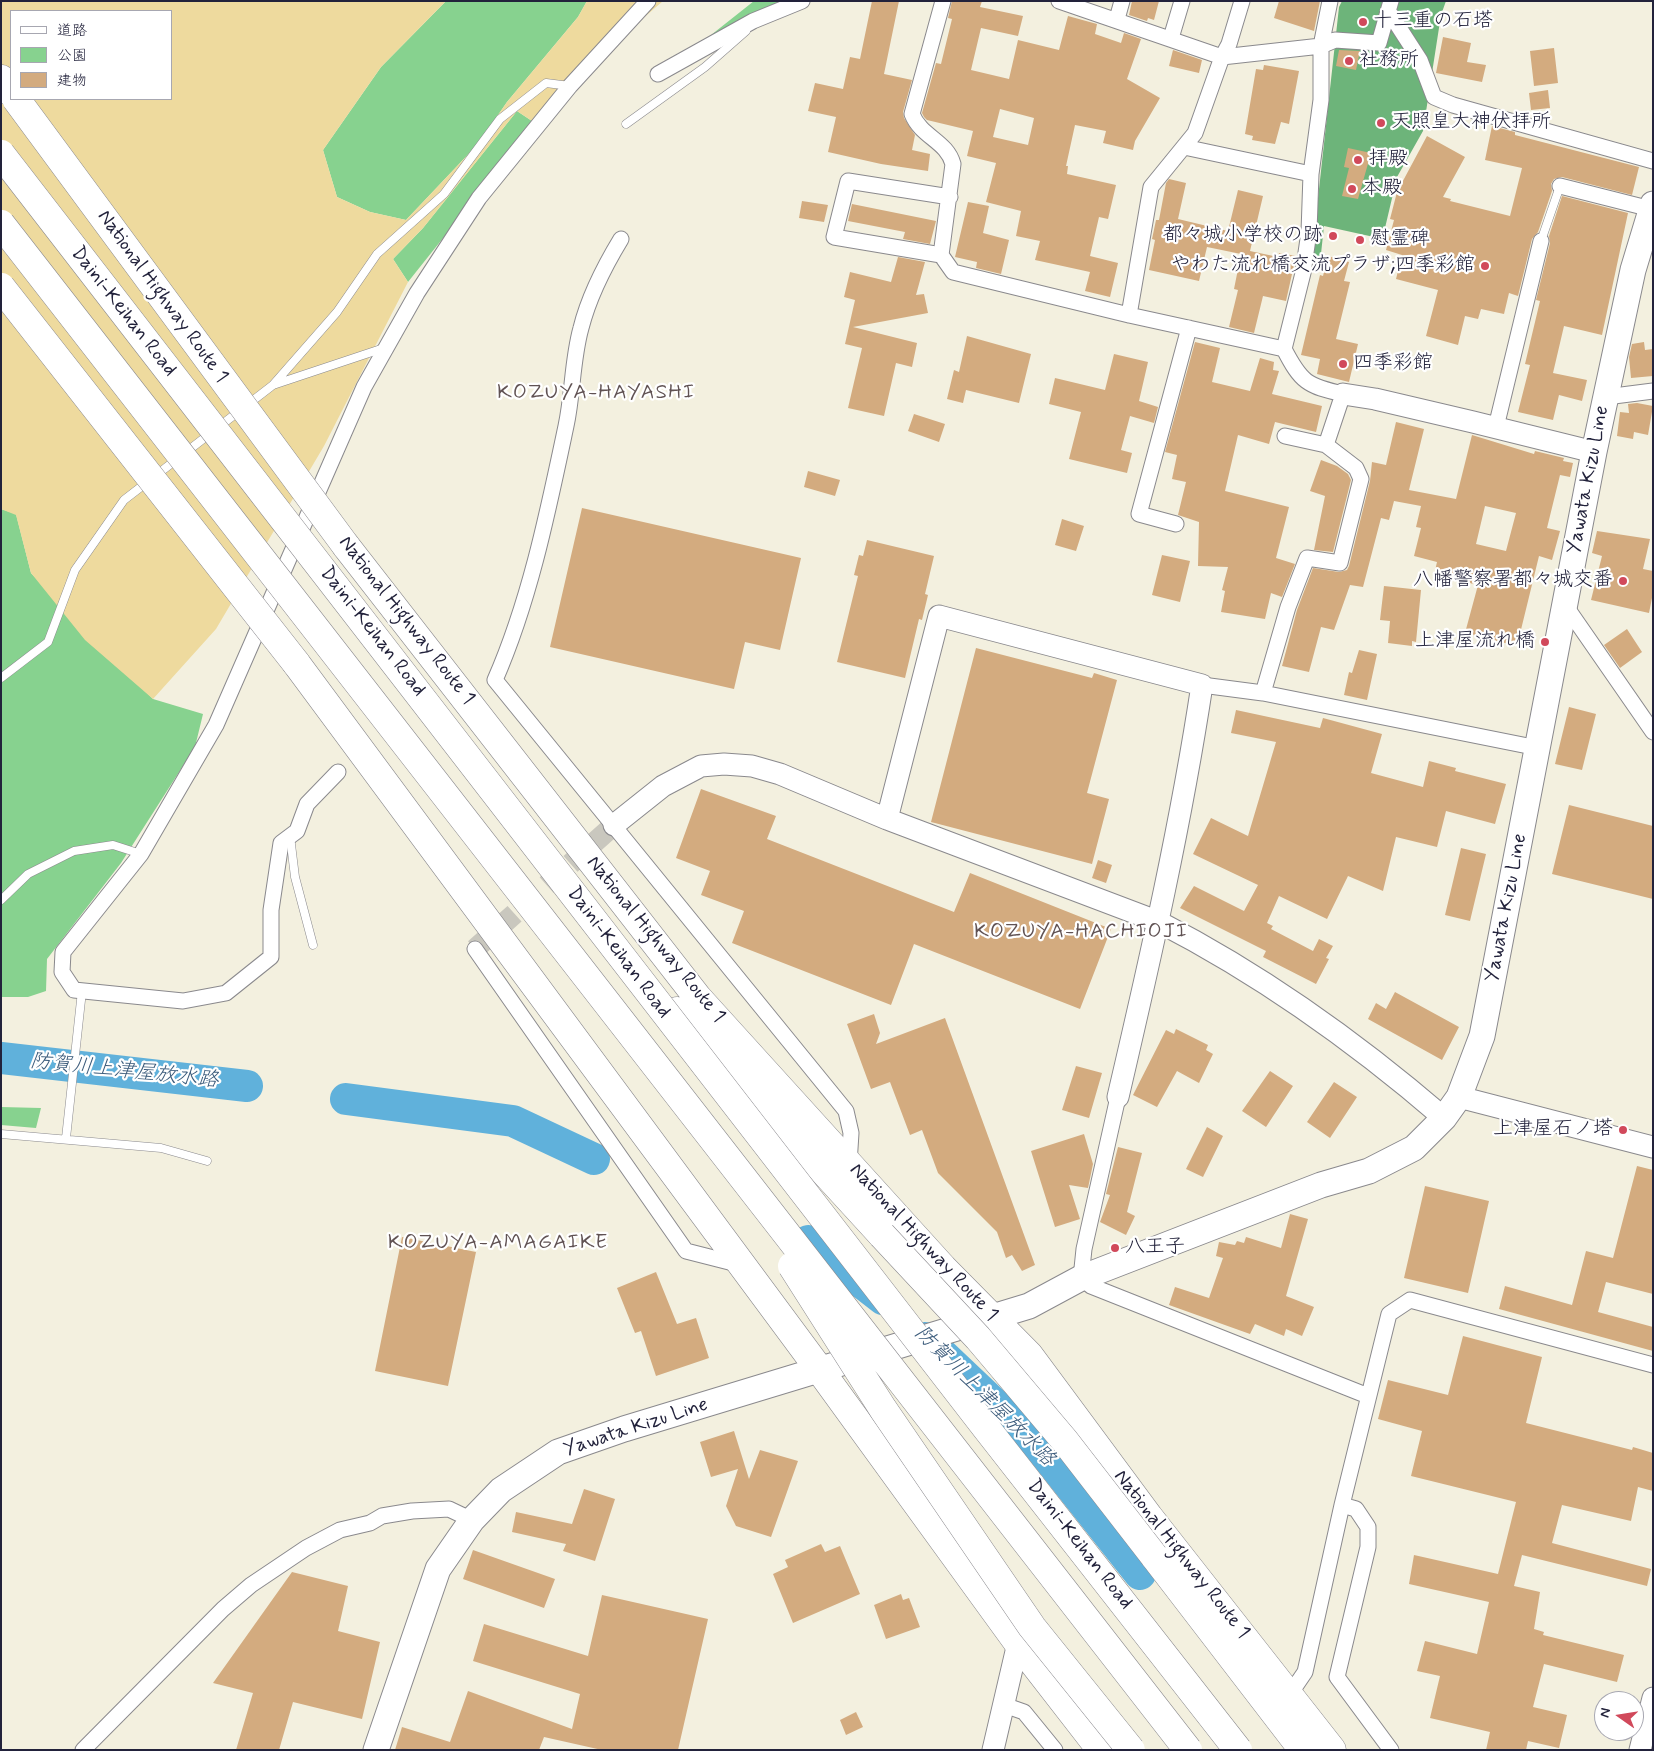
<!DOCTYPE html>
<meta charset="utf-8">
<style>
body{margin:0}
#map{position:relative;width:1654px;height:1751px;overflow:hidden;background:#f3f0df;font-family:Mynerve,"Klee One",sans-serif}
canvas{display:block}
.frame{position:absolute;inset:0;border:2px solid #22223b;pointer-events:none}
.legend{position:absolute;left:10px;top:10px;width:162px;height:90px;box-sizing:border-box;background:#fff;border:1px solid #a7a7b1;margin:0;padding:6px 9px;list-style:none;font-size:15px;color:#22223b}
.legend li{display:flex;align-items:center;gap:10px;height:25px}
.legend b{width:25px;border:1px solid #a7a7b1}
.north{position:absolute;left:1594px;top:1691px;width:50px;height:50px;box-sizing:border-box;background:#fff;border:1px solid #a7a7b1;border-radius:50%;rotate:283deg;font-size:14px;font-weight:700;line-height:20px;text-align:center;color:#22223b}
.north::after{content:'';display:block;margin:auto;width:18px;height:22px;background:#d1495b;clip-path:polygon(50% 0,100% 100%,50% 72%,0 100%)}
</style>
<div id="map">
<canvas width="1654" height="1751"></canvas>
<div class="frame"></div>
<ul class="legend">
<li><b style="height:6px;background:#fff"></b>道路</li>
<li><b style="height:14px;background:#87d28f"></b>公園</li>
<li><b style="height:14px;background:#d3ab7f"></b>建物</li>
</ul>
<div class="north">N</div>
</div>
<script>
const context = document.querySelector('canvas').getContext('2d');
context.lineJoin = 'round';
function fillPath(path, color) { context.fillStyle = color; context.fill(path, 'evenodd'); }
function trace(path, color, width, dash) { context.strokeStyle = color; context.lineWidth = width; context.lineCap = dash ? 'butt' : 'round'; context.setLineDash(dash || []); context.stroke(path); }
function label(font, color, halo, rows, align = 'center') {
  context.font = font + ' Mynerve,"Klee One",sans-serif'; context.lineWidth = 4.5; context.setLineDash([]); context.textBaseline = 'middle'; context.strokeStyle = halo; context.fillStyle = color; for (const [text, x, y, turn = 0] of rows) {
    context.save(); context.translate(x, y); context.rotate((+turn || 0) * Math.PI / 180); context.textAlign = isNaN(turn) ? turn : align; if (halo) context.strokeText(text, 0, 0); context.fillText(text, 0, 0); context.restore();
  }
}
const green = new Path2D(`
 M 446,1 L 587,1 L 578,17 L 507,102 L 478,144 L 406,220 L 370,212 L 337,197 L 323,150 L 381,67 Z
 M 754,1 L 791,1 L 706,39 Z
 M 517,111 L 532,121 L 463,213 L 408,282 L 393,259 L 423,228 Z
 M 1,509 L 16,514 L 31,573 L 153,699 L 203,714 L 195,747 L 121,863 L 47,959 L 46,991 L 28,997 L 1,997 Z
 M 1,1107 L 41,1108 L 36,1128 L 1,1125 Z`);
const forest = new Path2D(`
 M 1342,1 L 1446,1 L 1441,15 L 1423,131 L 1397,177 L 1385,228 L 1374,237 L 1324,226 L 1320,263 L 1311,262 L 1339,7 Z`);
const sand = new Path2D(`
 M 1,1 L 446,1 L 381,67 L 323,150 L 337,197 L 370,212 L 406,220 L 478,144 L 507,102 L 578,17 L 587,1 L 663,1 L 611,46 L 532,121 L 517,111 L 423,228 L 393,259 L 408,282 L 324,446 L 216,629 L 153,699 L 85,640 L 31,573 L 16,515 L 1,509 ZM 11,11 L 171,11 L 171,99 L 11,99 Z`);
const river = new Path2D(`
 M 1,1058 L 247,1086
 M 346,1099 L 513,1121 L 594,1159
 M 808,1241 L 883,1299
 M 925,1338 L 1037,1444 L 1140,1574`);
const building = new Path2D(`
 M 872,1 L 899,1 L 884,74 L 912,80 L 903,112 L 904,118 L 915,135 L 912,150 L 930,154 L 928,171 L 881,164 L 828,152 L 836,117 L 808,111 L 815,83 L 843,89 L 850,57 L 860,59 Z
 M 952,1 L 982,1 L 980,7 L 1023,16 L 1018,36 L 981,28 L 971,70 L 1009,79 L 1018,40 L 1059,50 L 1068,16 L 1097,24 L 1095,34 L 1121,43 L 1124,33 L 1141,39 L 1127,79 L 1160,98 L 1135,141 L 1133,150 L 1103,143 L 1106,131 L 1075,125 L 1066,166 L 1068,166 L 1067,174 L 1116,185 L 1108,219 L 1099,217 L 1090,256 L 1118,263 L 1110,297 L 1085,291 L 1090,272 L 1035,260 L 1040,241 L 1016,236 L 1021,211 L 986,202 L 996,163 L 967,156 L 973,131 L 927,120 L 924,117 L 922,113 L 936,63 L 941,64 L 952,19 L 948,18 ZM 1000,109 L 1034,118 L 1028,145 L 993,137 Z
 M 1132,1 L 1159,1 L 1154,20 L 1148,18 L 1147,21 L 1129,15 Z
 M 1279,1 L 1320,1 L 1314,31 L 1274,18 Z
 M 1443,37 L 1471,43 L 1467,62 L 1486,65 L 1482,82 L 1436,73 Z
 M 1554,48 L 1558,83 L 1534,86 L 1530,51 Z
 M 1173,50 L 1202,60 L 1199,73 L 1169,66 Z
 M 1339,50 L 1360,51 L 1356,70 L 1336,66 Z
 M 1264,65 L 1299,71 L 1289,124 L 1281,122 L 1275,144 L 1252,140 L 1253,136 L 1245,134 L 1256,69 L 1263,70 Z
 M 1548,90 L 1550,108 L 1531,110 L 1529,93 Z
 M 1492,126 L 1515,132 L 1515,135 L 1639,167 L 1632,195 L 1562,177 L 1554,179 L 1551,184 L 1552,191 L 1538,232 L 1532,239 L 1518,296 L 1509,293 L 1504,314 L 1481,309 L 1478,319 L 1465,316 L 1458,345 L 1426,336 L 1438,290 L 1396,279 L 1402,255 L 1386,250 L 1394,220 L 1390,219 L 1397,192 L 1427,136 L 1465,157 L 1443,197 L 1451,199 L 1450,201 L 1510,216 L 1522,168 L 1485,160 Z
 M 1348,148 L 1371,153 L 1358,199 L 1342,196 L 1349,168 L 1344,167 Z
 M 1169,179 L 1186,183 L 1178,219 L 1228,231 L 1238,190 L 1263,196 L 1250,251 L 1278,257 L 1279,253 L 1296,256 L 1286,301 L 1263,296 L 1254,333 L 1229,327 L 1238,290 L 1234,289 L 1241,254 L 1207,247 L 1199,281 L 1149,270 L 1155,240 L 1152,239 L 1156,220 L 1159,220 L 1166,183 Z
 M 1562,196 L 1628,213 L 1602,335 L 1564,326 L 1553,373 L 1587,380 L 1582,401 L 1559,395 L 1553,420 L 1518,412 L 1530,365 L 1525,364 L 1540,301 L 1536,300 L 1550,243 L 1549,236 Z
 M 802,201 L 828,205 L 824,222 L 799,218 Z
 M 968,202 L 989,206 L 983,233 L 1009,240 L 1001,274 L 976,268 L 977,262 L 955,257 Z
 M 852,204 L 936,221 L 930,244 L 903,239 L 905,232 L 848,221 Z
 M 1328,256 L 1349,262 L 1344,281 L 1350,282 L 1336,339 L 1358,344 L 1349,382 L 1317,374 L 1320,359 L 1301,355 L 1320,275 L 1323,276 Z
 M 898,257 L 925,262 L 916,295 L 924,294 L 928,313 L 853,327 L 917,343 L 912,367 L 896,363 L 884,416 L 848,408 L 862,348 L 845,344 L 855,300 L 844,297 L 850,272 L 891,282 Z
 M 967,336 L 1031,354 L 1019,403 L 966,390 L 963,403 L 947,399 L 954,370 L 959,372 Z
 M 1195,342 L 1220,348 L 1212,382 L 1250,391 L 1260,358 L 1274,362 L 1273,370 L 1279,371 L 1272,394 L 1322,406 L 1316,432 L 1275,422 L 1269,444 L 1238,435 L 1225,491 L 1289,507 L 1276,558 L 1295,564 L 1282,597 L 1271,593 L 1265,619 L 1221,612 L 1225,591 L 1222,590 L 1228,567 L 1198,566 L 1199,522 L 1178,515 L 1186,482 L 1172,479 L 1177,455 L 1165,452 Z
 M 1644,342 L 1645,350 L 1653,349 L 1653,376 L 1631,378 L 1629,357 L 1632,344 Z
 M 1114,354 L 1148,362 L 1139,401 L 1158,407 L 1154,423 L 1130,416 L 1121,450 L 1132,453 L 1127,473 L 1069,459 L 1081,412 L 1049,404 L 1055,378 L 1105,390 Z
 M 1637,403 L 1653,406 L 1648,435 L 1634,432 L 1633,439 L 1617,436 L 1620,412 L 1629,413 L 1628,404 Z
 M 914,414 L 945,424 L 939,442 L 908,431 Z
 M 1396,422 L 1424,429 L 1409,490 L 1456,499 L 1472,435 L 1534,454 L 1535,451 L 1564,458 L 1563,461 L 1573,463 L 1570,477 L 1560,475 L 1547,528 L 1560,531 L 1552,560 L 1539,556 L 1517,646 L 1465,633 L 1478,585 L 1434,575 L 1437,562 L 1414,556 L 1421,528 L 1416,527 L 1421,506 L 1394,501 L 1389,520 L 1381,518 L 1363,587 L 1350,585 L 1334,630 L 1321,627 L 1309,672 L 1282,666 L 1297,610 L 1313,568 L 1339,572 L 1347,570 L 1349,566 L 1370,481 L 1372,462 L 1386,465 ZM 1485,506 L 1516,513 L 1506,551 L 1476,544 Z
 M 1321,460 L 1337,466 L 1348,474 L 1351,480 L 1333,552 L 1314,550 L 1325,496 L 1310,491 Z
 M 808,471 L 840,480 L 835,496 L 804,487 Z
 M 582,508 L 801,558 L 780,650 L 745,642 L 734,689 L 550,647 Z
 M 1062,519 L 1084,526 L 1076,551 L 1055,545 Z
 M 1597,531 L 1650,539 L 1643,569 L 1653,571 L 1653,593 L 1649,613 L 1591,600 L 1602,556 L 1592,553 Z
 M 867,540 L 934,556 L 925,594 L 928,595 L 922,620 L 919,619 L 905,678 L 837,662 L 858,576 L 854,575 L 859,555 L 863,556 Z
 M 1162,555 L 1190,561 L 1180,602 L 1152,595 Z
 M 1384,586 L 1421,590 L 1416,642 L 1412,641 L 1412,646 L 1388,643 L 1390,621 L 1380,620 Z
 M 1627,629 L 1642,652 L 1620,668 L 1604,645 Z
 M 976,648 L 1092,678 L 1094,673 L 1117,680 L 1087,793 L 1109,799 L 1092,864 L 931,822 Z
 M 1359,650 L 1377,654 L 1367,700 L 1344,695 L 1349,672 L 1352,673 Z
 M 1569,707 L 1596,714 L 1582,770 L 1555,764 Z
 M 1236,710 L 1320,728 L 1323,718 L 1382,734 L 1371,773 L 1423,787 L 1429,761 L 1456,768 L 1455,771 L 1506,784 L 1495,824 L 1446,811 L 1437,847 L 1396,837 L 1383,891 L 1348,876 L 1327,919 L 1279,896 L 1267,923 L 1273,926 L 1271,929 L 1313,951 L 1319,939 L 1333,946 L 1326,958 L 1329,959 L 1316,984 L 1263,957 L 1266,951 L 1180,908 L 1194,886 L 1244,911 L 1258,885 L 1193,854 L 1211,818 L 1248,836 L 1276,742 L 1231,733 Z
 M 701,789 L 776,816 L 767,839 L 954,912 L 970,873 L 1111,929 L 1080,1009 L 914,944 L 891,1005 L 732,943 L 744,911 L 701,895 L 710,871 L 676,858 Z
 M 1569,805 L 1653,826 L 1653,899 L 1552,874 Z
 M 1461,848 L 1486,854 L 1470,921 L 1445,915 Z
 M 1098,860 L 1112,865 L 1106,883 L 1092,878 Z
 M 1395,992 L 1459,1027 L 1442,1060 L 1368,1019 L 1376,1003 L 1386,1009 Z
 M 874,1014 L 880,1033 L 876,1044 L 945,1018 L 1035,1265 L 1022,1271 L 1012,1255 L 1006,1258 L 997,1232 L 938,1173 L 922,1130 L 910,1135 L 890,1082 L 871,1089 L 847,1024 Z
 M 1176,1029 L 1208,1045 L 1206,1050 L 1213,1054 L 1199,1083 L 1177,1071 L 1157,1107 L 1133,1095 L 1166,1030 L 1174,1034 Z
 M 1076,1066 L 1102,1073 L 1089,1118 L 1062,1110 Z
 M 1270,1071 L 1293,1086 L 1266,1127 L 1242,1111 Z
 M 1334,1082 L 1357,1097 L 1330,1138 L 1307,1122 Z
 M 1207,1127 L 1223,1136 L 1203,1177 L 1186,1169 Z
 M 1084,1134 L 1093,1164 L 1088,1188 L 1069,1185 L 1080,1219 L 1055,1227 L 1031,1151 Z
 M 1118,1147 L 1142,1153 L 1127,1212 L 1135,1216 L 1126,1235 L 1100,1222 L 1110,1195 L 1106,1194 Z
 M 1637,1166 L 1653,1170 L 1653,1294 L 1606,1282 L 1598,1312 L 1653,1327 L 1653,1351 L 1499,1309 L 1505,1286 L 1572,1305 L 1586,1251 L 1613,1258 Z
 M 1425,1186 L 1489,1201 L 1468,1293 L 1404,1278 Z
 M 1290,1214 L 1308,1219 L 1286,1296 L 1314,1307 L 1302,1336 L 1286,1329 L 1284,1336 L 1255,1324 L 1250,1334 L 1169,1305 L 1175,1287 L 1209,1298 L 1223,1258 L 1216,1256 L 1219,1242 L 1235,1245 L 1237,1241 L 1244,1243 L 1246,1237 L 1281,1248 Z
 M 402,1237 L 476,1252 L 448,1386 L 375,1371 Z
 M 656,1272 L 677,1324 L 696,1318 L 709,1358 L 656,1376 L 641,1331 L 635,1333 L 617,1288 Z
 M 1463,1336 L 1542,1357 L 1526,1423 L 1632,1450 L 1633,1447 L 1653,1453 L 1653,1491 L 1638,1487 L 1631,1521 L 1562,1505 L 1552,1543 L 1651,1569 L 1647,1586 L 1522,1555 L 1514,1586 L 1540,1592 L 1534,1629 L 1544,1632 L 1543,1635 L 1624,1655 L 1617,1682 L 1544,1664 L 1533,1707 L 1567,1715 L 1559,1748 L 1528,1741 L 1526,1750 L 1486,1750 L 1490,1732 L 1430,1718 L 1440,1676 L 1417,1671 L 1425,1641 L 1477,1654 L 1489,1602 L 1409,1584 L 1414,1555 L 1498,1574 L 1516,1502 L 1411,1476 L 1422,1431 L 1378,1419 L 1388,1380 L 1448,1395 Z
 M 734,1431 L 749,1479 L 760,1450 L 798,1461 L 771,1537 L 736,1526 L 726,1506 L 738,1469 L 711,1477 L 700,1442 Z
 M 584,1489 L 615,1499 L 595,1561 L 563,1551 L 566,1544 L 512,1532 L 516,1512 L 572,1524 Z
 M 821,1544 L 825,1552 L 840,1546 L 860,1594 L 793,1623 L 773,1574 L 788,1567 L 785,1560 Z
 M 473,1550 L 555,1579 L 544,1608 L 463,1579 Z
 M 292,1572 L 348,1586 L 338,1631 L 380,1642 L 362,1719 L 293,1702 L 279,1750 L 236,1750 L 253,1693 L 213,1683 Z
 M 901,1594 L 903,1600 L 909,1598 L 920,1627 L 886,1639 L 874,1605 Z
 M 602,1595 L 708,1619 L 678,1750 L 602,1750 L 544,1737 L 539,1750 L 395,1750 L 402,1727 L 450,1742 L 468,1691 L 572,1729 L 580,1694 L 473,1661 L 484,1624 L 588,1656 Z
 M 856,1712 L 863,1727 L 846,1735 L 840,1720 Z`);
const secondaryTunnel = new Path2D(`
 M 475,949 L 614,825`);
const lane = new Path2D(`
 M 626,124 L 705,67 L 746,31
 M 1541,241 L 1560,186
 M 273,385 L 337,312 L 377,254 L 444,194 L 500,119 L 546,83 L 570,86
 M 1,678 L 48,642 L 75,570 L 124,500 L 273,385 L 384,348
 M 290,836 L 295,877 L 313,945
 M 1,900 L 28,874 L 74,851 L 113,845 L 141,854
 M 1,1134 L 161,1148 L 207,1161
 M 66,1138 L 82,991`);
const street = new Path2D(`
 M 943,1 L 912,114 C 921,137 947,141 953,164 L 941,255 L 953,272 L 1129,315 L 1284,349
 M 1059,1 L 1222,57 L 1321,46 L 1335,40 L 1379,43 L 1391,1
 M 1389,12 L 1420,60 L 1434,97 L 1453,105 L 1653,161
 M 1117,19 L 1122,1
 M 1171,38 L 1182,1
 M 658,74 L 753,21 L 802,1
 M 1184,147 L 1311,174
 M 1560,186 L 1651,209
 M 621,239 C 604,267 589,296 581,328 C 572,360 573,394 566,426 C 548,511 530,600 495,680 L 846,1111 L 851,1133 L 849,1164
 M 941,255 L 834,237 L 848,181 L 950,197
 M 1129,315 L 1151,187 L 1195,133 L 1222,57 L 1229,44 L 1242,1
 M 1606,397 L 1653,391
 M 1496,427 L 1541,241
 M 1285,436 L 1326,445
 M 1176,524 L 1139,514 L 1189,328
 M 1565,605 L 1653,732
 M 1202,685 L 1263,693 L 1538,748
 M 1263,693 L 1288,607 L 1307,558 L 1340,563 L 1361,479 L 1356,468 L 1326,445 L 1343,394 C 1307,386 1301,382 1284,349 L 1303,273 L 1309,232 L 1311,174 L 1321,100 L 1321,46 L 1330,1
 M 338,772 L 307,804 L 297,831 L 281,843 L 271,910 L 271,957 L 226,993 L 183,1001 L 74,990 L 62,972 L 63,952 L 141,854 L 216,725 L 364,387 L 417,293 L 479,198 L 570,86 L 648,1
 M 475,949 L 686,1251 L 741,1265
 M 1118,1097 L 1084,1249 L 1081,1278 L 1091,1286 L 1368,1396
 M 1342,1505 L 1356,1509 L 1368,1527 L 1368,1547 L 1337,1677 L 1391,1750
 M 1290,1694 L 1305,1672 L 1342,1505 L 1389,1314 L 1410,1300 L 1653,1365
 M 1004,1705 L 1024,1712 L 1055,1750
 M 83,1750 L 223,1609 L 251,1585 L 306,1548 L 340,1530 L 370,1523 L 382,1516 L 412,1511 L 449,1509 L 472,1520`);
const secondary = new Path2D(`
 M 1343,394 L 1375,399 L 1473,422 L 1594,452
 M 887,819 L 939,616 L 1202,685 C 1181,824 1150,960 1118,1097
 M 614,825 L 663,786 L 701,766 L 724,764 L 752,766 L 780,774 L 887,819 L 1159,922 C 1262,975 1357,1043 1444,1118
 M 1459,1097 L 1653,1147
 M 993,1750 L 1018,1643
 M 1640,1750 L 1653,1698`);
const primary = new Path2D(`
 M 376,1750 L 438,1569 L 472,1520 L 501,1490 L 558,1452 L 624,1429 L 1029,1306 L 1081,1278 L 1321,1185 L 1369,1171 L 1414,1148 L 1444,1118 L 1459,1097 L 1482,1036 L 1594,452 L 1633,270 L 1653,204`);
const highway = new Path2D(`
 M 1,79 L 11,92
 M 346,546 L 698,998 L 943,1268 L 1029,1355 L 1149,1517 L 1332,1750
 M 296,663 L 819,1369 L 1018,1643 L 1101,1750
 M 677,1011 L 882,1235
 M 1154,1556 L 1303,1750`);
const highwayBridge = new Path2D(`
 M 16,99 L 346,546
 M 1,154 C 414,686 822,1221 1238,1750
 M 1,224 L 1188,1750
 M 1,287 L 296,663
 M 882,1235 L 978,1338 L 1065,1441 L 1154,1556
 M 792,1266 L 883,1409 L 1032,1627 L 1131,1750`);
const markers = [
 [1363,22,5,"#d1495b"],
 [1349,61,5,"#d1495b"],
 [1381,123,5,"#d1495b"],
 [1358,160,5,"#d1495b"],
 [1352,189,5,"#d1495b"],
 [1333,236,5,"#d1495b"],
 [1360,240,5,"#d1495b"],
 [1485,266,5,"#d1495b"],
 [1343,364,5,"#d1495b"],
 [1623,581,5,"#d1495b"],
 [1545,642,5,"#d1495b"],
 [1623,1130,5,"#d1495b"],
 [1115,1248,5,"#d1495b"]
];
const poiNames = [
 ["十三重の石塔",1373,22],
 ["社務所",1359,61],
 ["天照皇大神伏拝所",1391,123],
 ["拝殿",1368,160],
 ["本殿",1362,189],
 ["都々城小学校の跡",1323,236,"right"],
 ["慰霊碑",1370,240],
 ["やわた流れ橋交流プラザ;四季彩館",1475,266,"right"],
 ["四季彩館",1353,364],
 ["八幡警察署都々城交番",1613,581,"right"],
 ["上津屋流れ橋",1535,642,"right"],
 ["上津屋石ノ塔",1613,1130,"right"],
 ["八王子",1125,1248]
];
const streetNames = [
 ["National Highway Route 1",162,297,54],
 ["Daini-Keihan Road",123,312,52],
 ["Yawata Kizu Line",1589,480,-79],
 ["National Highway Route 1",406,621,52],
 ["Daini-Keihan Road",372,632,52],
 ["Yawata Kizu Line",1507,908,-79],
 ["National Highway Route 1",655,940,51],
 ["Daini-Keihan Road",618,953,53],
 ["National Highway Route 1",923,1243,47],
 ["Yawata Kizu Line",636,1428,-18],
 ["Daini-Keihan Road",1079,1545,52],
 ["National Highway Route 1",1181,1555,52]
];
const neighbourhoodNames = [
 ["KOZUYA-HAYASHI",596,394],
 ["KOZUYA-HACHIOJI",1081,933],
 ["KOZUYA-AMAGAIKE",498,1244]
];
const waterNames = [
 ["防賀川上津屋放水路",124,1072,6],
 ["防賀川上津屋放水路",984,1397,45]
];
fillPath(green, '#87d28f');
fillPath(forest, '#6db47a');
fillPath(sand, '#eeda9e');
trace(river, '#60b1db', 32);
fillPath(building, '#d3ab7f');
trace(secondaryTunnel, '#c9c7be', 21, [21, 11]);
trace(lane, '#8a898d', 9);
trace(street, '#8a898d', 17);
trace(secondary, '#8a898d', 23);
trace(primary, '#8a898d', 27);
trace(highway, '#8a898d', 29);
trace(lane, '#fff', 8);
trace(street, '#fff', 15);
trace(secondary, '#fff', 21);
trace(primary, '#fff', 25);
trace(highway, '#fff', 28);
trace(highwayBridge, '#8a898d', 29, []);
trace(highwayBridge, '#fff', 28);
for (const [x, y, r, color] of markers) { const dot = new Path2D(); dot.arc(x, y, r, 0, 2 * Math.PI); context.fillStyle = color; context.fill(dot); trace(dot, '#fff', 2); }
label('20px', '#22223b', '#fff', poiNames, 'left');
label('20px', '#22223b', '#fff', streetNames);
context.letterSpacing = '1px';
label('21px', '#605253', '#fff', neighbourhoodNames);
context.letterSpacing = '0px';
label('italic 21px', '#3b5b7b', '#fff', waterNames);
</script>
